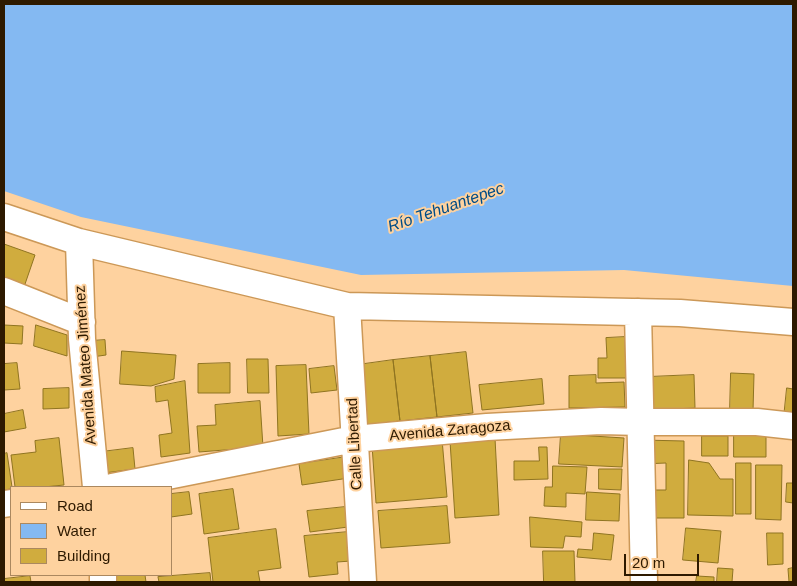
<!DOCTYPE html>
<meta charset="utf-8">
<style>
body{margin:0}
#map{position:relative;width:797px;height:586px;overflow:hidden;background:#fed29f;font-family:Helvetica,sans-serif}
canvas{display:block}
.frame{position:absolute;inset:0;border:5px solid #2e1a00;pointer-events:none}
.legend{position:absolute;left:10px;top:486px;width:162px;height:90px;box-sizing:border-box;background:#fed29f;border:1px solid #ab885f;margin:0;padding:6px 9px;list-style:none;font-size:15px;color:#2e1a00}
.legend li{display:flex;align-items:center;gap:10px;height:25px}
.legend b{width:25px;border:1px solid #ab885f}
.scale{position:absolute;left:624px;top:554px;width:75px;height:22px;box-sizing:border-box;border:2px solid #2e1a00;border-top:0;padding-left:6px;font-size:15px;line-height:18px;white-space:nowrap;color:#2e1a00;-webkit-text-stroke:4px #fed29f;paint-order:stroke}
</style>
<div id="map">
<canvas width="797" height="586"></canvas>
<div class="frame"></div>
<ul class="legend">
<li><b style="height:6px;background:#fff"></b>Road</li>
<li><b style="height:14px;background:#84b9f2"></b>Water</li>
<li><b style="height:14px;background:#d0ac3e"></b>Building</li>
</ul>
<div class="scale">20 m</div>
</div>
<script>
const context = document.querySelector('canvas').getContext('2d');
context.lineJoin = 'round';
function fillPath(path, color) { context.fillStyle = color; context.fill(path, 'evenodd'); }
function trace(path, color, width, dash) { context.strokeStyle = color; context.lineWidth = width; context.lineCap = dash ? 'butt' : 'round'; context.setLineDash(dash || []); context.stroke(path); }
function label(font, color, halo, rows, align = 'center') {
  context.font = font + ' Helvetica,sans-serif'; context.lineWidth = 4; context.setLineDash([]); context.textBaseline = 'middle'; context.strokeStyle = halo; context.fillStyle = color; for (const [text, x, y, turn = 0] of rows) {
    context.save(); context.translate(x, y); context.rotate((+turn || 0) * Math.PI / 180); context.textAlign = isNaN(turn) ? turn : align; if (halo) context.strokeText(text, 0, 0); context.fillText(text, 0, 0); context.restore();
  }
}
const water = new Path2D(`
 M 4,4 L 793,4 L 793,286 L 624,270 L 361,275 L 81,217 L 4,191 Z`);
const building = new Path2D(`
 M 4,244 L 35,255 L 24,287 L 4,281 Z
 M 4,325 L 23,326 L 22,344 L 4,343 Z
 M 36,325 L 67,335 L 67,356 L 34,346 Z
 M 625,337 L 626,378 L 598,378 L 598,358 L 607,358 L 606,338 Z
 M 105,340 L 106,355 L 92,357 L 91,341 Z
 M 122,351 L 176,355 L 174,379 L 151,386 L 120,384 Z
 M 466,352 L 473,413 L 437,417 L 430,356 Z
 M 430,356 L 437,417 L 400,421 L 393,360 Z
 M 247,359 L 268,359 L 269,393 L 248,393 Z
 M 393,360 L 400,421 L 364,425 L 357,365 Z
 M 17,363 L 20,389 L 4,390 L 4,364 Z
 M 230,363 L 230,393 L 198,393 L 198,364 Z
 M 306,365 L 309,434 L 278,436 L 276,366 Z
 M 334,366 L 337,390 L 311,393 L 309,369 Z
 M 731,373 L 754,374 L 753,411 L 730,410 Z
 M 596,375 L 596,383 L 624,382 L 625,407 L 569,408 L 569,376 Z
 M 694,375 L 695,408 L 649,410 L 648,377 Z
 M 542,379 L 544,404 L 482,410 L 479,385 Z
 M 185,381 L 190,453 L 161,457 L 159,435 L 172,433 L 168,400 L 156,402 L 155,387 Z
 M 69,388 L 69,408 L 43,409 L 43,389 Z
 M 787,388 L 793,389 L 793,418 L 784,417 Z
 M 260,401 L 263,447 L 199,452 L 197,426 L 216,425 L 215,405 Z
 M 23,410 L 26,428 L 4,432 L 4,414 Z
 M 561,434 L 624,438 L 622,467 L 559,464 Z
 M 734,434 L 766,435 L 766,457 L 734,457 Z
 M 702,436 L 728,436 L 728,456 L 702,456 Z
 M 59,438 L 64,485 L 44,487 L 15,487 L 11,455 L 36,452 L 35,441 Z
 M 495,438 L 499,515 L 455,518 L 450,441 Z
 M 442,439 L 447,497 L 376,503 L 372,445 Z
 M 642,440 L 684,441 L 684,518 L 643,518 L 644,490 L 666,490 L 666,463 L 642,464 Z
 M 539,447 L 547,447 L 548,479 L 514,480 L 514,461 L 539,461 Z
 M 133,448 L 135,469 L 104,473 L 101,452 Z
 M 7,453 L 12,487 L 11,489 L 4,490 L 4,454 Z
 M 346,457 L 349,478 L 302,485 L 299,464 Z
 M 689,460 L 709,463 L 720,479 L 733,479 L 733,516 L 688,515 Z
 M 736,463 L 751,463 L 751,514 L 736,514 Z
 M 756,465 L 782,465 L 781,520 L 756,519 Z
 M 553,466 L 587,467 L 585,494 L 566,493 L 566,507 L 544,506 L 545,487 L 552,487 Z
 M 599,469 L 622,469 L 621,490 L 599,489 Z
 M 787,483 L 793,483 L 793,503 L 786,502 Z
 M 233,489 L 239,529 L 204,534 L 199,494 Z
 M 189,492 L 192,514 L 171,517 L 171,494 Z
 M 587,492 L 620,494 L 619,521 L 586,520 Z
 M 447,506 L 450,543 L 381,548 L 378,511 Z
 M 345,507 L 348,527 L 310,532 L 307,511 Z
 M 530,517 L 582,522 L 581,537 L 565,536 L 563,548 L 531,547 Z
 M 686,528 L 721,531 L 718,563 L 683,560 Z
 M 276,529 L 281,568 L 258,571 L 260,582 L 213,582 L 208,538 Z
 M 348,532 L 351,561 L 337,562 L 338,574 L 309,577 L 304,536 Z
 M 594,533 L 614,535 L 611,560 L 577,557 L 578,549 L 592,550 Z
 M 767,533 L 783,533 L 783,564 L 768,565 Z
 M 543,551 L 574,551 L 575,582 L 544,582 Z
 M 718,568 L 733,569 L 732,582 L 717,582 Z
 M 793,568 L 793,582 L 789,582 L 788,569 Z
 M 210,573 L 211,582 L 159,582 L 158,577 Z
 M 109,575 L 145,575 L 146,582 L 110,582 Z
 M 30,576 L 31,582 L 4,582 L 4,579 Z
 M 697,576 L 714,577 L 714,582 L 696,582 Z`);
const street = new Path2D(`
 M 4,217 L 79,242 L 347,306 L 680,313 L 793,322
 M 79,242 L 82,339 L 96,487
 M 4,291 L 82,322
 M 347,306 L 363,582
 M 638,312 L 644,582
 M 112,487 L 354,439 L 487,427 L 601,421 L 641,422 L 757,422 L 793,426
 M 4,504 L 11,503
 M 103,575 L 103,582`);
const streetNames = [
 ["Avenida Mateo Jiménez",86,365,-94],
 ["Avenida Zaragoza",450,431,-5],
 ["Calle Libertad",355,444,-93]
];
const waterNames = [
 ["Río Tehuantepec",446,208,-19]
];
fillPath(water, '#84b9f2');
fillPath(building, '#d0ac3e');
trace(building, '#8f7421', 1);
trace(street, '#cc9857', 29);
trace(street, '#fff', 26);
label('15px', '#2e1a00', '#fed29f', streetNames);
label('italic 16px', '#004c87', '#fed29f', waterNames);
</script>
